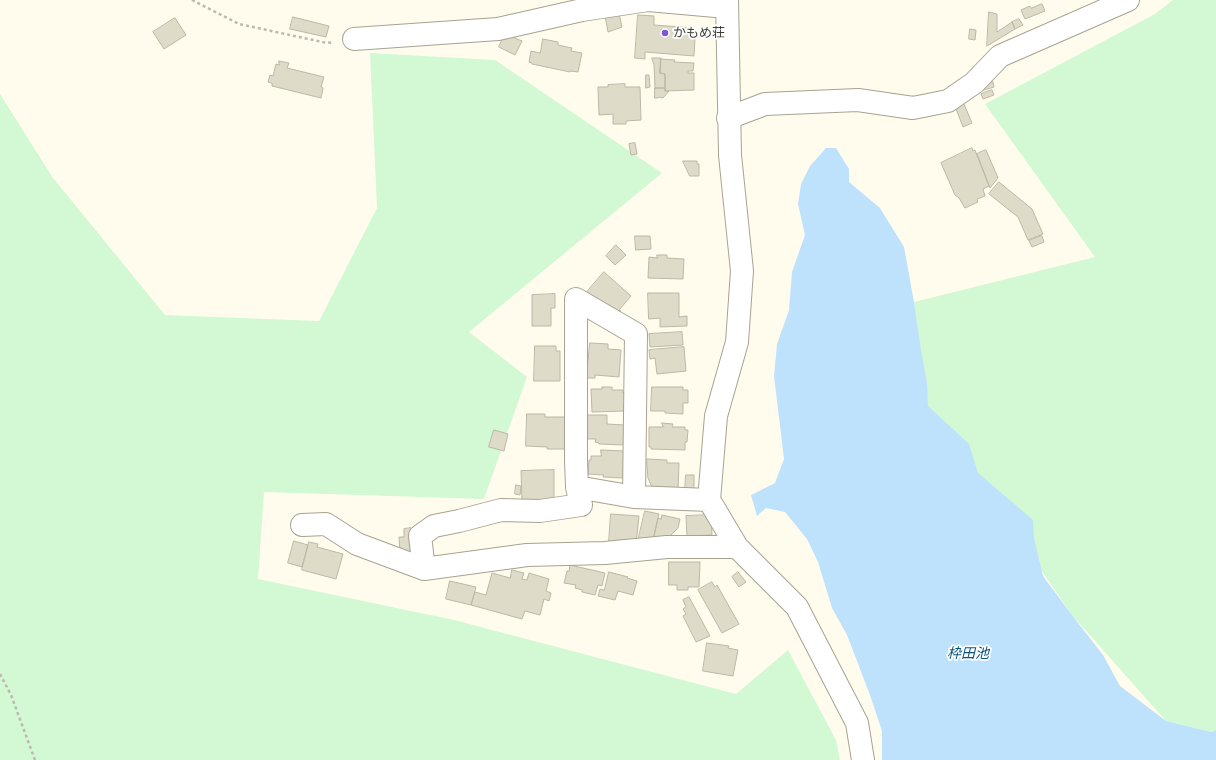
<!DOCTYPE html>
<meta charset="utf-8">
<style>
body{margin:0}
canvas{display:block;background:#fffced}
</style>
<canvas width="1216" height="760"></canvas>
<script>
const context = document.querySelector('canvas').getContext('2d');
context.lineJoin = 'round';
function fillPath(path, color) { context.fillStyle = color; context.fill(path, 'evenodd'); }
function trace(path, color, width, dash) { context.strokeStyle = color; context.lineWidth = width; context.lineCap = dash ? 'butt' : 'round'; context.setLineDash(dash || []); context.stroke(path); }
function label(font, color, halo, rows, align = 'center') {
  context.font = font + ' "PT Serif","Noto Sans JP",serif'; context.lineWidth = 3.5; context.setLineDash([]); context.textBaseline = 'middle'; context.strokeStyle = halo; context.fillStyle = color; for (const [text, x, y, turn = 0] of rows) {
    context.save(); context.translate(x, y); context.rotate((+turn || 0) * Math.PI / 180); context.textAlign = isNaN(turn) ? turn : align; if (halo) context.strokeText(text, 0, 0); context.fillText(text, 0, 0); context.restore();
  }
}
const green = new Path2D(`
 M 1173,0 L 1216,0 L 1216,730 L 1211,732 L 1166,721 L 1072,615 L 928,406 L 914,302 L 1095,257 L 985,104 L 1155,14 Z
 M 370,53 L 495,60 L 662,173 L 469,332 L 527,377 L 484,499 L 264,492 L 258,579 L 454,620 L 736,694 L 788,650 L 836,740 L 840,760 L 0,760 L 0,94 L 53,178 L 165,315 L 319,321 L 377,208 Z`);
const water = new Path2D(`
 M 826,148 L 836,148 L 849,169 L 849,182 L 880,208 L 904,247 L 914,302 L 921,350 L 927,383 L 928,406 L 969,444 L 978,473 L 1033,520 L 1034,538 L 1043,576 L 1072,615 L 1103,655 L 1120,686 L 1166,721 L 1211,732 L 1216,730 L 1216,760 L 882,760 L 882,731 L 870,695 L 847,635 L 832,608 L 818,562 L 807,539 L 785,512 L 766,508 L 757,516 L 751,495 L 775,483 L 784,459 L 774,376 L 777,344 L 789,310 L 792,272 L 805,235 L 798,204 L 801,184 L 810,166 Z`);
const building = new Path2D(`
 M 1042,4 L 1045,11 L 1025,19 L 1021,10 L 1030,6 L 1031,8 Z
 M 989,12 L 997,14 L 997,32 L 1012,22 L 1015,29 L 987,46 Z
 M 619,13 L 622,27 L 608,32 L 605,16 Z
 M 638,15 L 654,16 L 654,25 L 694,28 L 693,38 L 695,38 L 694,56 L 645,52 L 645,59 L 635,58 Z
 M 293,17 L 329,26 L 326,37 L 290,29 Z
 M 175,18 L 186,35 L 164,49 L 153,32 Z
 M 1019,19 L 1023,25 L 1015,29 L 1012,22 Z
 M 970,29 L 976,30 L 975,40 L 969,39 Z
 M 505,34 L 522,41 L 515,55 L 499,47 Z
 M 543,39 L 558,42 L 558,45 L 572,48 L 571,51 L 582,53 L 578,72 L 570,71 L 570,72 L 532,64 L 532,63 L 529,62 L 531,51 L 540,53 Z
 M 652,58 L 661,58 L 660,73 L 665,74 L 665,88 L 655,88 L 654,65 Z
 M 661,59 L 675,60 L 674,62 L 694,63 L 693,71 L 688,71 L 688,73 L 694,73 L 694,90 L 665,91 L 665,74 L 660,73 Z
 M 279,61 L 289,63 L 287,68 L 324,77 L 321,87 L 323,88 L 321,98 L 272,86 L 272,83 L 268,82 L 270,75 L 273,76 L 276,64 L 279,65 Z
 M 646,75 L 649,75 L 650,87 L 646,88 Z
 M 993,82 L 994,87 L 981,91 L 979,86 Z
 M 625,84 L 625,87 L 640,87 L 641,120 L 626,121 L 626,124 L 613,124 L 613,114 L 599,115 L 598,87 L 608,87 L 608,85 Z
 M 655,88 L 665,88 L 665,91 L 669,91 L 663,98 L 659,97 L 658,98 L 655,98 Z
 M 992,90 L 994,95 L 983,99 L 981,94 Z
 M 961,97 L 972,123 L 963,127 L 953,101 Z
 M 635,143 L 637,154 L 631,155 L 629,144 Z
 M 972,148 L 973,151 L 975,150 L 989,186 L 983,189 L 985,196 L 977,199 L 978,202 L 965,208 L 959,198 L 955,195 L 941,163 Z
 M 986,150 L 998,178 L 990,188 L 977,154 Z
 M 683,161 L 697,161 L 697,164 L 699,164 L 699,176 L 690,176 Z
 M 999,182 L 1032,209 L 1043,234 L 1028,240 L 1018,217 L 989,194 Z
 M 635,236 L 650,236 L 651,249 L 636,250 Z
 M 1042,236 L 1044,242 L 1032,247 L 1029,241 Z
 M 616,245 L 626,255 L 615,265 L 606,256 Z
 M 657,255 L 667,255 L 667,258 L 684,259 L 683,279 L 648,278 L 649,257 L 657,258 Z
 M 604,272 L 631,296 L 619,310 L 621,311 L 616,317 L 587,292 Z
 M 648,293 L 679,293 L 679,317 L 687,316 L 687,326 L 660,327 L 660,318 L 649,319 Z
 M 555,294 L 555,308 L 551,308 L 551,326 L 532,326 L 532,295 Z
 M 682,332 L 683,345 L 650,347 L 649,334 Z
 M 590,343 L 608,344 L 608,349 L 621,350 L 619,377 L 595,375 L 595,378 L 587,378 Z
 M 535,346 L 556,346 L 556,351 L 560,351 L 560,381 L 534,381 Z
 M 684,347 L 686,371 L 657,374 L 655,358 L 650,359 L 649,350 Z
 M 602,387 L 612,387 L 612,390 L 623,390 L 623,393 L 625,392 L 625,403 L 624,403 L 624,411 L 592,412 L 591,389 L 602,389 Z
 M 652,387 L 683,387 L 683,390 L 688,390 L 688,403 L 683,403 L 683,414 L 665,413 L 665,411 L 651,411 Z
 M 527,414 L 545,414 L 545,417 L 565,417 L 565,433 L 567,433 L 567,449 L 547,449 L 547,447 L 526,446 Z
 M 588,415 L 607,415 L 607,424 L 624,425 L 624,445 L 599,444 L 599,443 L 595,442 L 596,439 L 588,439 Z
 M 662,423 L 673,424 L 672,427 L 685,427 L 685,430 L 688,430 L 687,442 L 685,442 L 685,450 L 651,449 L 651,447 L 649,447 L 649,427 L 663,427 Z
 M 494,430 L 508,434 L 504,451 L 489,447 Z
 M 601,450 L 624,451 L 623,478 L 603,477 L 604,475 L 588,474 L 589,460 L 591,460 L 591,456 L 601,456 Z
 M 647,459 L 667,460 L 667,463 L 679,463 L 678,491 L 654,487 L 651,485 L 648,478 Z
 M 554,470 L 554,501 L 522,502 L 521,471 Z
 M 686,475 L 694,475 L 694,490 L 685,490 Z
 M 516,485 L 521,486 L 520,495 L 515,494 Z
 M 645,511 L 659,514 L 652,544 L 638,541 Z
 M 611,514 L 639,516 L 636,544 L 609,542 Z
 M 662,515 L 680,519 L 678,528 L 671,535 L 668,544 L 653,540 L 658,518 L 661,519 Z
 M 711,515 L 712,535 L 687,536 L 686,516 Z
 M 411,528 L 412,536 L 417,552 L 400,553 L 399,537 L 404,537 L 404,529 Z
 M 294,541 L 308,545 L 302,567 L 288,563 Z
 M 309,542 L 318,544 L 317,547 L 343,554 L 336,579 L 302,570 Z
 M 669,562 L 700,562 L 699,587 L 688,587 L 688,590 L 677,590 L 677,585 L 669,585 Z
 M 570,565 L 605,573 L 602,586 L 598,585 L 595,595 L 582,592 L 582,590 L 575,588 L 576,585 L 564,583 L 567,571 L 569,571 Z
 M 512,570 L 524,573 L 522,579 L 527,580 L 529,573 L 549,579 L 546,591 L 551,593 L 549,601 L 544,599 L 540,615 L 525,611 L 522,619 L 471,605 L 475,592 L 486,595 L 492,573 L 510,578 Z
 M 609,572 L 628,577 L 627,578 L 637,581 L 633,595 L 618,591 L 615,600 L 598,596 L 600,589 L 604,590 Z
 M 738,572 L 746,582 L 739,587 L 732,577 Z
 M 450,581 L 476,587 L 471,605 L 446,599 Z
 M 712,582 L 715,587 L 717,585 L 739,624 L 722,633 L 698,590 Z
 M 689,597 L 710,636 L 696,642 L 683,616 L 686,614 L 683,609 L 686,607 L 683,600 Z
 M 707,643 L 729,646 L 728,648 L 738,650 L 733,676 L 703,671 Z`);
const path = new Path2D(`
 M 192,0 L 239,24 L 327,43 L 334,42
 M 0,674 L 11,695 L 35,760`);
const minor = new Path2D(`
 M 727,0 L 730,155 L 742,271 L 737,342 L 716,416 L 709,500 L 737,547 L 797,607 L 857,723 L 863,760
 M 354,39 L 498,29 L 582,10 L 648,0 L 727,7
 M 728,118 L 765,104 L 858,100 L 913,108 L 948,101 L 974,83 L 1000,56 L 1128,0
 M 634,497 L 636,334 L 576,299 L 576,461 L 577,487 L 634,497 L 709,500
 M 302,525 L 326,524 L 357,544 L 424,569 L 527,555 L 605,553 L 667,547 L 737,547
 M 424,569 L 420,536 L 434,526 L 459,521 L 501,510 L 540,511 L 581,505 L 577,487`);
const markers = [
 [665,33,4,"#7e57d1"]
];
const poiNames = [
 ["かもめ荘",673,33]
];
const waterNames = [
 ["枠田池",968,654]
];
fillPath(green, '#d2f9d4');
fillPath(water, '#bee2fc');
fillPath(building, '#dedbc9');
trace(building, '#bbb8a6', 1);
trace(minor, '#a6a392', 24);
trace(path, '#bcbaad', 2.5, [3, 3]);
trace(minor, '#fff', 22);
for (const [x, y, r, color] of markers) { const dot = new Path2D(); dot.arc(x, y, r, 0, 2 * Math.PI); context.fillStyle = color; context.fill(dot); trace(dot, '#fff', 1.5); }
label('13px', '#3c3b34', '#fff', poiNames, 'left');
label('italic 14px', '#08557e', '#fff', waterNames);
</script>
